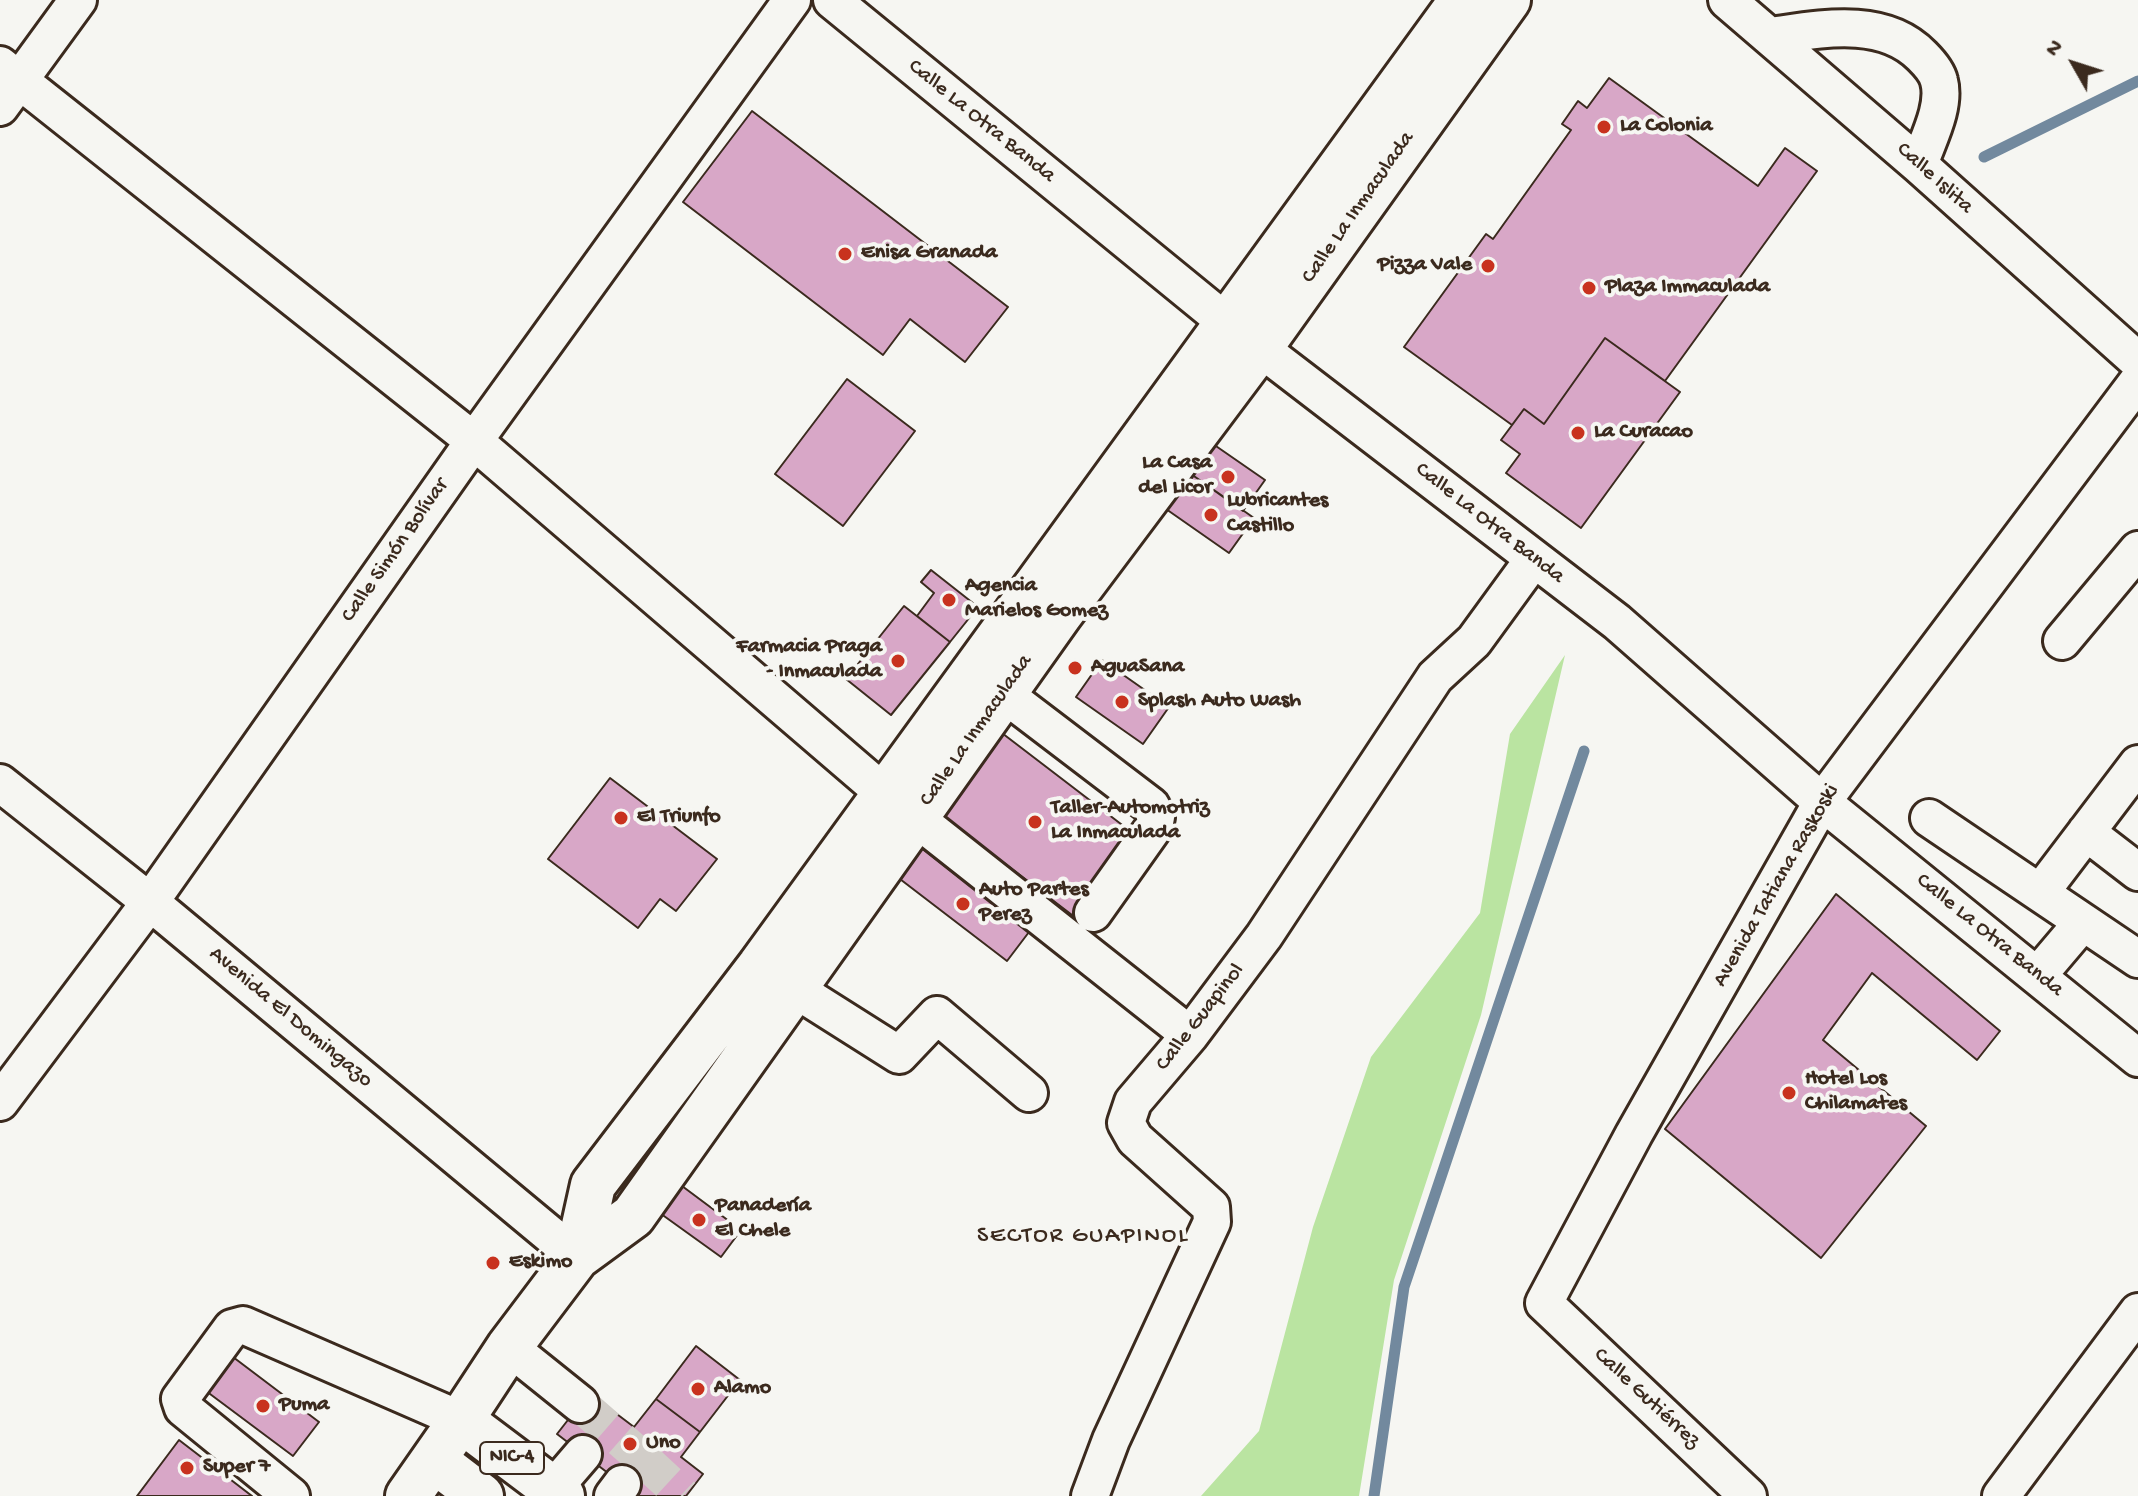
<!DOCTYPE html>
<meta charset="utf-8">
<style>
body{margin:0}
#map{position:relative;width:2138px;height:1496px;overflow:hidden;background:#f6f6f2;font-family:"Gochi Hand",sans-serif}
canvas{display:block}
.north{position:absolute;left:2034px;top:24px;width:80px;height:80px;-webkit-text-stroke:6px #f6f6f2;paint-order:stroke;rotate:309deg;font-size:22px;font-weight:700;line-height:32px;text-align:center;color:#3b2a1e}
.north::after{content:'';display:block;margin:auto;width:28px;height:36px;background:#3b2a1e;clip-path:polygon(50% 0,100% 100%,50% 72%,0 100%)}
</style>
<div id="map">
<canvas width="2138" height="1496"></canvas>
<div class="north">N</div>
</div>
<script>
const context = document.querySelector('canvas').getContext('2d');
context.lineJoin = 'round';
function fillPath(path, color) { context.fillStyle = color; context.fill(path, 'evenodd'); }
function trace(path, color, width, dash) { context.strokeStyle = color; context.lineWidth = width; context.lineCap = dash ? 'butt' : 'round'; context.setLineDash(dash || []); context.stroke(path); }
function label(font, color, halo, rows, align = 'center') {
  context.font = font + ' "Gochi Hand",sans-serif'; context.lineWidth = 8; context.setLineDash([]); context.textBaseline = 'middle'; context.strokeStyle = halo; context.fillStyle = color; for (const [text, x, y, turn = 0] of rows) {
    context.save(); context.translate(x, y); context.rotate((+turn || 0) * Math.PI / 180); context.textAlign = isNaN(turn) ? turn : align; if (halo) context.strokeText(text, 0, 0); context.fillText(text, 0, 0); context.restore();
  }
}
const green = new Path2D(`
 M 1565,655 L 1481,1015 L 1394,1280 L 1359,1496 L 1201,1496 L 1259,1431 L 1313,1227 L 1371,1057 L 1480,913 L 1510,734 Z`);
const stream = new Path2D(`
 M 1984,157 L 2138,81
 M 1374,1496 L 1404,1287 L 1584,751`);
const building = new Path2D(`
 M 1609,78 L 1758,186 L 1785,148 L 1817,171 L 1665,381 L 1605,338 L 1544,424 L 1524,409 L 1512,425 L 1404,347 L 1486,234 L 1493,239 L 1571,130 L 1562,124 L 1578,101 L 1587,108 Z
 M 752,111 L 1008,307 L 965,362 L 910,319 L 883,355 L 683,202 Z
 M 1605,338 L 1680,392 L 1581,528 L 1506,473 L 1520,454 L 1501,440 L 1524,409 L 1544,424 Z
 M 847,379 L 915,431 L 843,526 L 775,474 Z
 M 1213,444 L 1265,480 L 1243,511 L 1191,474 Z
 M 1191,474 L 1254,518 L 1229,553 L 1166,509 Z
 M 931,570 L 978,607 L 950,642 L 917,616 L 934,593 L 921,582 Z
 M 904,606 L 950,642 L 891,715 L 846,679 Z
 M 1102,660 L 1169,707 L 1143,744 L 1076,697 Z
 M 998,730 L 1134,834 L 1072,915 L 936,811 Z
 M 610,778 L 717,859 L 676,911 L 660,899 L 638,928 L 548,859 Z
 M 919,846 L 1029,932 L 1007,961 L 896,876 Z
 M 1836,894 L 2000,1031 L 1977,1060 L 1872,973 L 1823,1040 L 1926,1126 L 1821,1258 L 1665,1129 Z
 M 678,1183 L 741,1230 L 721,1257 L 657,1211 Z
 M 696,1346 L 740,1380 L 700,1432 L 656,1399 Z
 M 233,1357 L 319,1422 L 293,1456 L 206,1391 Z
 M 589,1393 L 634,1427 L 656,1399 L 700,1432 L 681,1457 L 703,1474 L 686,1496 L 638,1496 L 557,1434 Z
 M 179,1440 L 252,1496 L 137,1496 Z`);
const minorTunnel = new Path2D(`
 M 580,1404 L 642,1458 L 622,1484
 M 642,1458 L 683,1496`);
const minor = new Path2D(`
 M 832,0 L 1226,322 L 1617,622 L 1822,802 L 2138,1058
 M 1727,0 L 1919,165 L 2138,361
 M 1770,36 C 1821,29 1883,16 1922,56 C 1928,62 1937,72 1939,81 C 1946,107 1927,141 1919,165
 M 0,65 L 474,441 L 884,793 L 1190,1035
 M 0,107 L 78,0
 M 2062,641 L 2138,550
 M 1004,694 L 1151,806 L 1156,817 L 1154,827 L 1093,913
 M 0,783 L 150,902 L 577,1257
 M 1929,818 L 2040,893 L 2138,764
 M 2086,832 L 2138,872
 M 2040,893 L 2138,959
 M 771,974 L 899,1055 L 937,1015 L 1029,1093
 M 2038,975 L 2083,922
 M 0,1102 L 150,902 L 474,441 L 792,0
 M 509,1347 L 580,1404
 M 553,1489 L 583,1454
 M 291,1496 L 183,1408 L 180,1399 L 232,1328 L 243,1325 L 461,1420
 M 613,1496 L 622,1484
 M 1090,1496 L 1111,1440 L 1212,1222 L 1211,1207 L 1135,1139 L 1126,1123 L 1133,1102 L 1190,1035 L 1264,936 L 1435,677 L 1474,641 L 1533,560
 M 1748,1496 L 1544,1303 L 1634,1134 L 1822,802 L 2138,381
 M 2001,1496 L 2138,1312`);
const major = new Path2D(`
 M 577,1257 L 593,1185 L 760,966 L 1462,0
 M 461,1420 L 509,1347 L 577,1257 L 633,1216 L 1060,614 L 1261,346 L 1508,0`);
const highway = new Path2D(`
 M 434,1460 L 481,1496
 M 408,1496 L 461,1420 L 562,1496`);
const markers = [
 [1604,127,8,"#c8321e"],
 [845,254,8,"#c8321e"],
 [1488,266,8,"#c8321e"],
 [1589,288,8,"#c8321e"],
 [1578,433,8,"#c8321e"],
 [1228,477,8,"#c8321e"],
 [1211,515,8,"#c8321e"],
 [949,600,8,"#c8321e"],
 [898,661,8,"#c8321e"],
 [1075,668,8,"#c8321e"],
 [1122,702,8,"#c8321e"],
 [621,818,8,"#c8321e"],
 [1035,822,8,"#c8321e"],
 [963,904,8,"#c8321e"],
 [1789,1093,8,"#c8321e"],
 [699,1220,8,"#c8321e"],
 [493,1263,8,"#c8321e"],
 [698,1389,8,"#c8321e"],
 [263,1406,8,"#c8321e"],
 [630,1444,8,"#c8321e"],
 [187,1468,8,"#c8321e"]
];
const shields = [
 [512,1458,64]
];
const shieldNames = [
 ["NIC-4",512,1458]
];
const streetNames = [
 ["Calle La Otra Banda",981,122,39],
 ["Calle Islita",1934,179,42],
 ["Calle La Inmaculada",1359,208,-55],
 ["Calle La Otra Banda",1489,524,38],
 ["Calle Simón Bolívar",396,551,-55],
 ["Calle La Inmaculada",977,731,-55],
 ["Avenida Tatiana Raskoski",1777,886,-60],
 ["Calle La Otra Banda",1989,936,39],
 ["Avenida El Domingazo",290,1018,40],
 ["Calle Guapinol",1201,1018,-52],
 ["Calle Gutiérrez",1646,1399,43]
];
const poiNames = [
 ["La Colonia",1620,127],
 ["Enisa Granada",861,254],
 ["Pizza Vale",1472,266,"right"],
 ["Plaza Immaculada",1605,288],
 ["La Curacao",1594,433],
 ["La Casa",1212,464,"right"],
 ["del Licor",1212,489,"right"],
 ["Lubricantes",1227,502],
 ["Castillo",1227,527],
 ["Agencia",965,587],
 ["Marielos Gomez",965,612],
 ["Farmacia Praga",882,648,"right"],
 ["- Inmaculada",882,673,"right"],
 ["AguaSana",1091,668],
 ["Splash Auto Wash",1138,702],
 ["Taller-Automotriz",1051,809],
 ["La Inmaculada",1051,834],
 ["El Triunfo",637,818],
 ["Auto Partes",979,891],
 ["Perez",979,916],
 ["Hotel Los",1805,1080],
 ["Chilamates",1805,1105],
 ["Panadería",715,1207],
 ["El Chele",715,1232],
 ["Eskimo",509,1263],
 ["Alamo",714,1389],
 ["Puma",279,1406],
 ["Uno",646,1444],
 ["Super 7",203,1468]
];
const neighbourhoodNames = [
 ["SECTOR GUAPINOL",1083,1237]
];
fillPath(green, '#bae4a1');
trace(stream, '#72899e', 11);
fillPath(building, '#d8a7c7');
trace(building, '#3b2a1e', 2);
trace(minorTunnel, '#d1cdc8', 36, [36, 18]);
trace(minor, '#3b2a1e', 42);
trace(major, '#3b2a1e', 50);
trace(highway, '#3b2a1e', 50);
trace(minor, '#f6f6f2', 36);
trace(major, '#f6f6f2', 44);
trace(highway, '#f6f6f2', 44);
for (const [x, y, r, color] of markers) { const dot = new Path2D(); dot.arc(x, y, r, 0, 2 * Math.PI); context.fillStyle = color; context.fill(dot); trace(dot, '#f6f6f2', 3); }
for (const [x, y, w] of shields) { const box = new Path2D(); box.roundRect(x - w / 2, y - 16, w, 32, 6); context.fillStyle = '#f6f6f2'; context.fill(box); trace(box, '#3b2a1e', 2); }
label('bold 20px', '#3b2a1e', null, shieldNames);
label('22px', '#3b2a1e', '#f6f6f2', streetNames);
label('bold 22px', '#3b2a1e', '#f6f6f2', poiNames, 'left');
context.letterSpacing = '2px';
label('24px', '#3b2a1e', '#f6f6f2', neighbourhoodNames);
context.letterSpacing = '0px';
</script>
